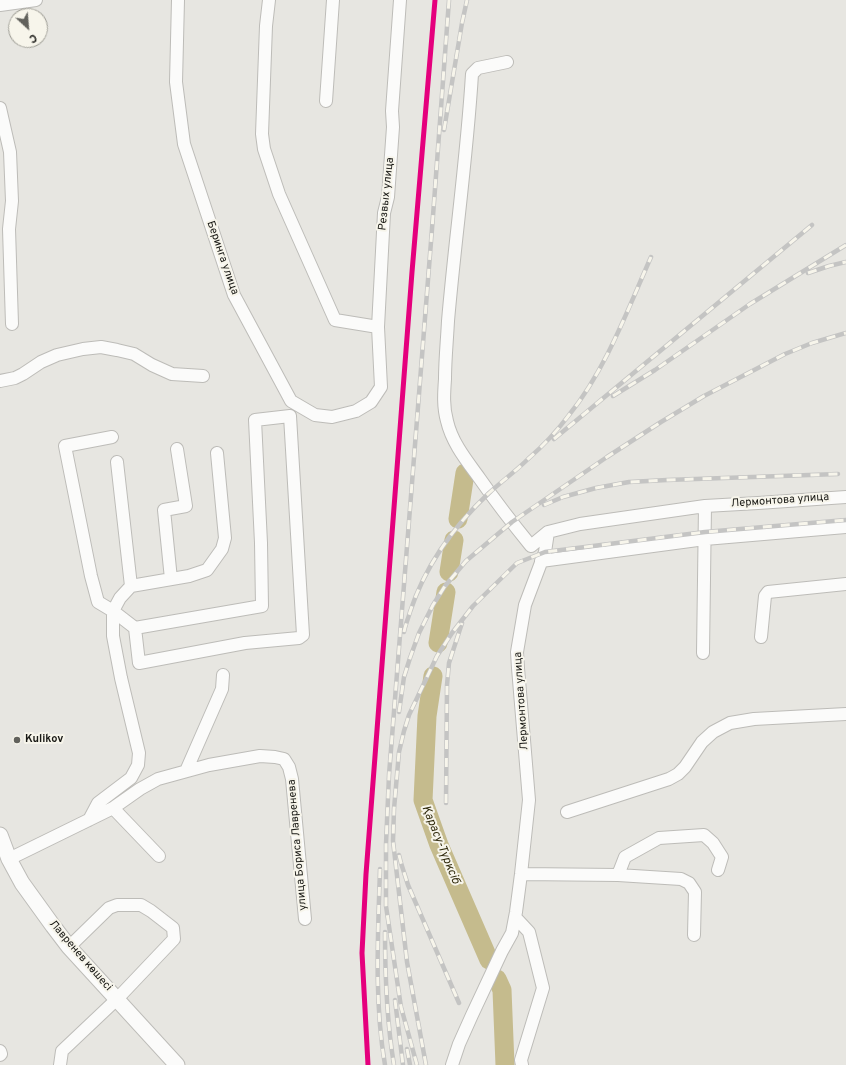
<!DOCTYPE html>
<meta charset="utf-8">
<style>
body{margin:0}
#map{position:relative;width:846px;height:1065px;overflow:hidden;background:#e7e6e1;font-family:Overpass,sans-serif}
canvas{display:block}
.north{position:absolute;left:8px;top:8px;width:40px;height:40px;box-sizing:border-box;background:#f7f5eb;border:1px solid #9e9d95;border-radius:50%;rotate:154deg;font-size:11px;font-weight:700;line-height:16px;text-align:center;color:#191915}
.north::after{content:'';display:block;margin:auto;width:14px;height:18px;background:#61615c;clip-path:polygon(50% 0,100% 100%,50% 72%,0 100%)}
</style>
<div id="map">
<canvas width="846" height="1065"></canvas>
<div class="north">С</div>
</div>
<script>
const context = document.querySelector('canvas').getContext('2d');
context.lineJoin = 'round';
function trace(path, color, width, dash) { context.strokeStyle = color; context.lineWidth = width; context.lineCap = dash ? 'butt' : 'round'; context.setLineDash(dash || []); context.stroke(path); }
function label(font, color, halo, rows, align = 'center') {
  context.font = font + ' Overpass,sans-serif'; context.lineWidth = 4; context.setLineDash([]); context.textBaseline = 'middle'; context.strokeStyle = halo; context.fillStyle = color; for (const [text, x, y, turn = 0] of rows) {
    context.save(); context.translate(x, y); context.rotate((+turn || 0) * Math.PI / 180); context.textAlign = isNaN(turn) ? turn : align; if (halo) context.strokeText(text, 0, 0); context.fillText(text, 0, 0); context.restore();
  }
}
const river = new Path2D(`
 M 458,519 L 465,473
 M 449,572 L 454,540
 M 438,643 L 446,592
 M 433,676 L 427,716 L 423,800 L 439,845 L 489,960
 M 497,979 L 502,990 L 505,1065`);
const minor = new Path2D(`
 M 178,0 L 176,82 L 184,144 L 234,295 L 291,401 L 315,415 L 332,417 L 356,411 L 371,402 L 381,387 L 378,327 L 384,213 L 388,197 L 393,127 L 392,111 L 400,0
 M 269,0 L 266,26 L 262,134 L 264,149 L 279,194 L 335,320 L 378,327
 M 0,5 L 36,0
 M 507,62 L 478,68 L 472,74 C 467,157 455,239 448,321 C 447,341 445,360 445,379 C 444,393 443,407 447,421 C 452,443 467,461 480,479 C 496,502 513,524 531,546 L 548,532
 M 326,101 L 333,0
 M 0,108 L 10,152 L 12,201 L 9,229 L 12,324
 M 0,381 L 15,378 L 23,374 L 41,362 L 57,355 L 83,349 L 101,347 L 117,350 L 134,354 L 152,365 L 172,374 L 203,376
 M 112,437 L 65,446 L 91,576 L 98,602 L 113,611 L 135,628 L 262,606 L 261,543 L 255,420 L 290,416 L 303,635 L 299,638 L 245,643 L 139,663 L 135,628
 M 117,462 L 131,586
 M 541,561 L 705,539 L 846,527
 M 171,579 L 164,510 L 186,506 L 177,449
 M 761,637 L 765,596 L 768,592 L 846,584
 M 703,653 L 705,506
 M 186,771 L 222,689 L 223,675
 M 113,808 L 159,856
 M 567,812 L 669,779 L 678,774 L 685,767 L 702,742 L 713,732 L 730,723 L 754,719 L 846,714
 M 89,820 L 98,803 L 131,778 L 138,765 L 139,753 L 121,678 L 113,636 L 113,611 L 120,598 L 131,586 L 189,576 L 207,570 L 222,549 L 225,538 L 217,453
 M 9,859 L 113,808 L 140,789 L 158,779 L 209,765 L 260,756 L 275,757 L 284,759 L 289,767 L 292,779 L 305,919
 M 521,874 L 618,875 L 625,857 L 659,838 L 704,835 L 713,843 L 722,857 L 718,870
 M 618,875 L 681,879 L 689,883 L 695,892 L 694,935
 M 515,917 L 529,932 L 543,988 L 521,1060 L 522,1065
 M 0,1051 L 1,1054 L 0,1055
 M 60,1065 L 62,1051 L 117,999 L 174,939 L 173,928 L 151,911 L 141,905 L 117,905 L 109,908 L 69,947
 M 452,1065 L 459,1044 L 472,1015 L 502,951 L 512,933 L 516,912 L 521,874 L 529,800 L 518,668 L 517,652 L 525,605 L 545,552 L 548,532 L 580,524 L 705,506 L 758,503 L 846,497`);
const major = new Path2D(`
 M 0,835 L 9,859 L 22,883 L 53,926 L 69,947 L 177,1065`);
const rail = new Path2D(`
 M 444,130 L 462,23 L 467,0
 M 808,273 L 829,266 L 846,262
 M 613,396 L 655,370 L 750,304 L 846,245
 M 554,439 L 812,225
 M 544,505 L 563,497 L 596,488 L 629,482 L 667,480 L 838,474
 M 404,632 C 405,626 408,619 410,612 C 425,566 454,526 489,493 C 502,481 516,471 528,459 C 543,446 557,431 569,415 C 606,369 627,311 651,257
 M 399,712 L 404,677 L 410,658 L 419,633 L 433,605 L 445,586 L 466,561 L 512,522 L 607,457 L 661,422 L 704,396 L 785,354 L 812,343 L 846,333
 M 446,803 L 447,685 L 449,663 L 462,623
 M 399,855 L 401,863 L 408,885 L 459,1003
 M 380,869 C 378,934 374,1001 385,1065
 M 385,932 C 385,975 387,1023 394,1065
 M 395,1000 L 403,1065
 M 407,1049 L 410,1065
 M 417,1065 L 401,1007 L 386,906 L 386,844 L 389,775 L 432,229 L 435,189 L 449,0
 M 426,1065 L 407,962 L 393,841 L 394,809 L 399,752 L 404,731 L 409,715 L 437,656 L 452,633 L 473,606 L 517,563 L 545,552 L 705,532 L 846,520`);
const rail1 = new Path2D(`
 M 368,1065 L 362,953 L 366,874 L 412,272 L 435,0`);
const markers = [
 [17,740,4,"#61615c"]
];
const streetNames = [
 ["Резвых улица",387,194,-84],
 ["Беринга улица",222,258,71],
 ["Лермонтова улица",780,501,-4],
 ["Лермонтова улица",522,701,-94],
 ["улица Бориса Лавренева",298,845,-95],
 ["Лавренев көшесі",80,956,49]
];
const poiNames = [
 ["Kulikov",25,740]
];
const waterNames = [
 ["Қарасу-Түрксіб",440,845,68]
];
trace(river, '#c5bb8d', 19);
trace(minor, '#bdbcb8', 14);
trace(major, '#bdbcb8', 17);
trace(minor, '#fbfbfa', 12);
trace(major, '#fbfbfa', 15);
trace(rail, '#c4c4c3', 4.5);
trace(rail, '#f7f5eb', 3, [9]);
trace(rail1, '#e5007d', 5);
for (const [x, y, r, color] of markers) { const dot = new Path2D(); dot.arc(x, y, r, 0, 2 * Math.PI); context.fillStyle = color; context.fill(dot); trace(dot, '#f7f5eb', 1.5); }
label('11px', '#191915', '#f7f5eb', streetNames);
label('bold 11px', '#191915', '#f7f5eb', poiNames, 'left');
label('italic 12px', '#302a0c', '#f7f5eb', waterNames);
</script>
